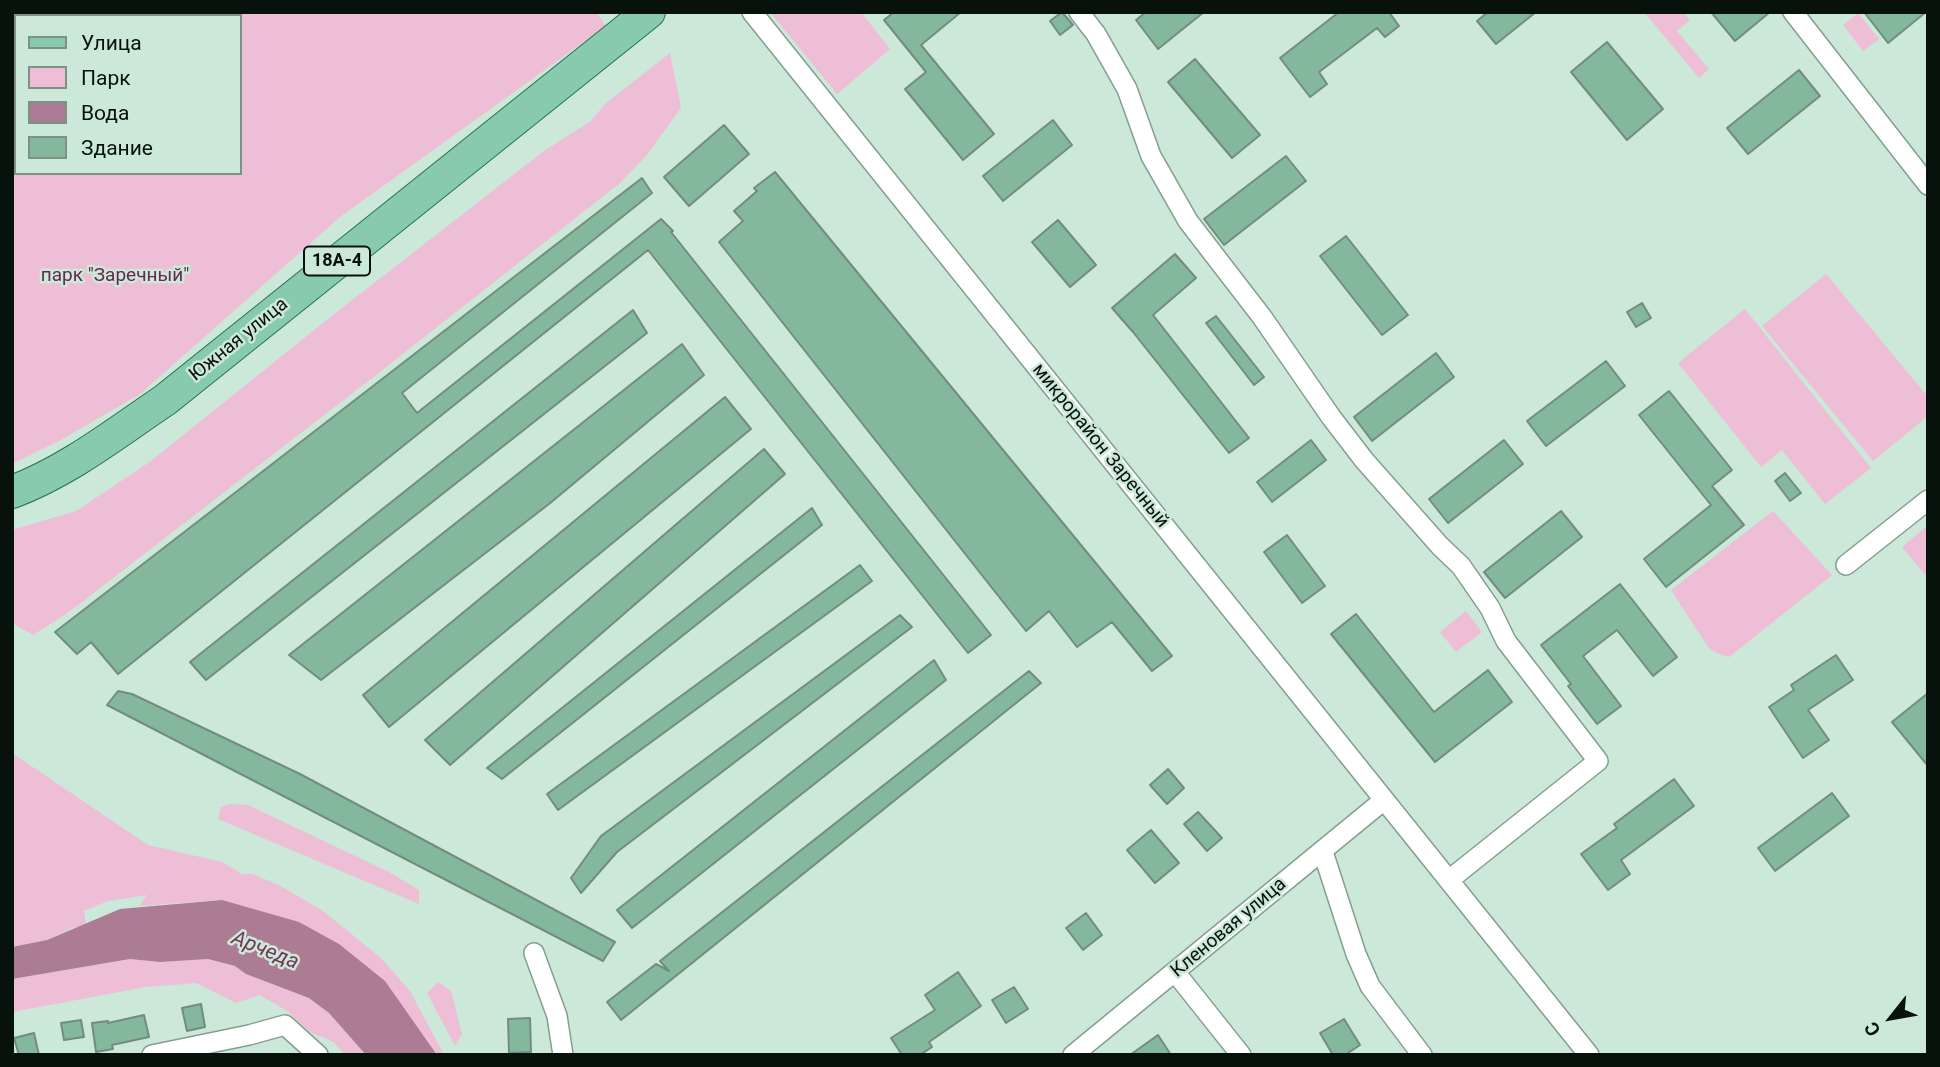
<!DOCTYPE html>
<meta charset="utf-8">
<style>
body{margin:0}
#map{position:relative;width:1940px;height:1067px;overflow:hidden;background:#cbe8d8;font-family:Roboto,sans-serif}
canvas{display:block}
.frame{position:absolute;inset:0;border:14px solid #08120d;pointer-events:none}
.legend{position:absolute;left:14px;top:14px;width:228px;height:161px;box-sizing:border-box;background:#cbe8d8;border:2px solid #7d9287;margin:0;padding:9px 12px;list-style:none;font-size:21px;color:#08120d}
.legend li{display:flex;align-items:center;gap:14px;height:35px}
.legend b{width:35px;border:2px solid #7d9287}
.north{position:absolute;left:1856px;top:983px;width:70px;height:70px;-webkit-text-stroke:5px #cbe8d8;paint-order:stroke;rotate:239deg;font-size:19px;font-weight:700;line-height:28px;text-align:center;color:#08120d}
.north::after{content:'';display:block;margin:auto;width:24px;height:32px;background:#08120d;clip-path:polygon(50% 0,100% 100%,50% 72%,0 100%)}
</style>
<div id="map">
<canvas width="1940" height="1067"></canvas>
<div class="frame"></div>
<ul class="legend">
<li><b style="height:9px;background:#87caad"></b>Улица</li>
<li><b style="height:19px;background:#edbed5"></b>Парк</li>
<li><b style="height:19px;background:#ac7b94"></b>Вода</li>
<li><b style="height:19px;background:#83b89c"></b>Здание</li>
</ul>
<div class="north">С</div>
</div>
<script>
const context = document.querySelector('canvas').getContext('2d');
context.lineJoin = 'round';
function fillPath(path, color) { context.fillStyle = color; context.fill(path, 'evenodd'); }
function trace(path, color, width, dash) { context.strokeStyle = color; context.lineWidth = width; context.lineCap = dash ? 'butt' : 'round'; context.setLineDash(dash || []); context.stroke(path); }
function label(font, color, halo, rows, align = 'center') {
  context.font = font + ' Roboto,sans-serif'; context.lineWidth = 5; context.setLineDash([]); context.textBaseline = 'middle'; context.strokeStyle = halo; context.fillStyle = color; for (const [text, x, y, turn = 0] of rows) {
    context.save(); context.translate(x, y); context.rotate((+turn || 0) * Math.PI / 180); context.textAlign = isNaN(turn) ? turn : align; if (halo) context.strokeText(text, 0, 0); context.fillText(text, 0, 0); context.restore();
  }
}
const green = new Path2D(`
 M 12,12 L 596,12 L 606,26 L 340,217 L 140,394 L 59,441 L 12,464 ZM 16,16 L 240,16 L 240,173 L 16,173 Z
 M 770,12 L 861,12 L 890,49 L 837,94 Z
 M 1644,12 L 1683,12 L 1690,20 L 1677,31 L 1709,69 L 1699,78 Z
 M 1858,13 L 1879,39 L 1863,51 L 1843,25 Z
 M 670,53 L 681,108 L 646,156 L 620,183 L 376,375 L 69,612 L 33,635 L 12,623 L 12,530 L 76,511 L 151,461 L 324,322 L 544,151 L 591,121 L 605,104 Z
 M 1826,274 L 1928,397 L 1928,416 L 1873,461 L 1762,326 Z
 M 1745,309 L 1871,468 L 1825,504 L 1782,450 L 1761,467 L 1678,363 Z
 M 1773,511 L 1832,575 L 1729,657 L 1716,653 L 1708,647 L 1671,590 Z
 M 1928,525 L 1928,578 L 1902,547 Z
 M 1466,611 L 1482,632 L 1456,652 L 1440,632 Z
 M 12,753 L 148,845 L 222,862 L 242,874 L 252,874 L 279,885 L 323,911 L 381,958 L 410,991 L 444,1055 L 437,1055 L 436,1052 L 222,900 L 139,906 L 147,895 L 108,901 L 84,911 L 86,925 L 72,928 L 47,940 L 12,947 Z
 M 231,804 L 248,805 L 389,872 L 419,890 L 419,904 L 218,819 L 221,807 Z
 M 130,959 L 160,962 L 208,959 L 235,966 L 246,974 L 309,998 L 329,1013 L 366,1055 L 345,1055 L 334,1042 L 310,1032 L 287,1011 L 260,995 L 236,1003 L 196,983 L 146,987 L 12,1012 L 12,979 Z
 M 438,982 L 451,991 L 462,1034 L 455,1046 L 427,993 Z`);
const water = new Path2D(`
 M 222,900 L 299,922 L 339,944 L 385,981 L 437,1055 L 366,1055 L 329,1013 L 309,998 L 246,974 L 235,966 L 208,959 L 160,962 L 130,959 L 12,979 L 12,947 L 47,940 L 120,909 Z`);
const building = new Path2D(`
 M 894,12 L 961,12 L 921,45 L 994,134 L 963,160 L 905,89 L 926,72 L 884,20 Z
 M 1062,12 L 1073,25 L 1060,35 L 1050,21 Z
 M 1146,12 L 1204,12 L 1158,49 L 1136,20 Z
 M 1339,12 L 1389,12 L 1399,26 L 1385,37 L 1377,28 L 1319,72 L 1327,84 L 1310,97 L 1280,58 Z
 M 1488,12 L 1536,12 L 1496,44 L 1477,21 Z
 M 1711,12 L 1770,12 L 1735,41 Z
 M 1864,12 L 1926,12 L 1888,43 Z
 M 1607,42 L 1663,109 L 1627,140 L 1571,72 Z
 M 1195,59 L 1260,135 L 1232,158 L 1168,82 Z
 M 1799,70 L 1820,96 L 1748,154 L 1727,128 Z
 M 1053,120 L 1072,145 L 1003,201 L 983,176 Z
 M 724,125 L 749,154 L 689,206 L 664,177 Z
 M 1286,156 L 1306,181 L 1224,245 L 1204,219 Z
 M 775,172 L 1172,656 L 1152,671 L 1112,622 L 1077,647 L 1049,611 L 1026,631 L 719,242 L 743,221 L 734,211 L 757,191 L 754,188 Z
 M 642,178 L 652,193 L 402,393 L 417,413 L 661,219 L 673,231 L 671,232 L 991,635 L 968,653 L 648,250 L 118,674 L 91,642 L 77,654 L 55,632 Z
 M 1058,220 L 1096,265 L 1070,287 L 1032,242 Z
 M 1346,236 L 1408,315 L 1382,335 L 1320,256 Z
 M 1175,254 L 1196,278 L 1153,315 L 1249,438 L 1229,453 L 1133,332 L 1112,308 Z
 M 1642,303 L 1651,318 L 1636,327 L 1627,312 Z
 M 633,310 L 647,333 L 206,680 L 190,662 Z
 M 1216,316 L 1264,377 L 1254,385 L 1206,323 Z
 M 682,344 L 704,375 L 549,504 L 321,680 L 289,655 Z
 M 1436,353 L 1454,377 L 1372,441 L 1354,417 Z
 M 1606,361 L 1625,386 L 1546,446 L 1527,421 Z
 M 1669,391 L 1732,470 L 1712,486 L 1744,525 L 1666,587 L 1644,559 L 1711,505 L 1639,415 Z
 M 725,397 L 751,429 L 389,727 L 363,695 Z
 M 1311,440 L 1326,460 L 1272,502 L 1257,482 Z
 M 1504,440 L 1523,464 L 1448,523 L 1429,499 Z
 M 764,449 L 785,474 L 450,765 L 425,740 Z
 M 1785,473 L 1801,493 L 1790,501 L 1775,481 Z
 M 812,508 L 822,525 L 502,779 L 487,768 Z
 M 1561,511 L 1582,537 L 1505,598 L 1484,572 Z
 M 1287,535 L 1325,586 L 1302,603 L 1264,552 Z
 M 860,565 L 872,581 L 558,810 L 547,794 Z
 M 1620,584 L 1677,657 L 1653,676 L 1617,630 L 1583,656 L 1621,706 L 1597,724 L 1568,686 L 1571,684 L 1541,645 Z
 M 1356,614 L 1434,712 L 1488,670 L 1512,702 L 1435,762 L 1331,634 Z
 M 900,615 L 912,627 L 617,852 L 581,893 L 571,878 L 601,836 Z
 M 1836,655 L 1853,680 L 1808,710 L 1829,740 L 1803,758 L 1769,707 L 1794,690 L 1791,685 Z
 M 934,660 L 946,680 L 632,928 L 617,910 Z
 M 1029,671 L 1041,683 L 621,1020 L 607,1002 L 656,964 L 669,971 L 660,961 Z
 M 118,691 L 132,694 L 300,774 L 615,942 L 603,961 L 107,705 Z
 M 1928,693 L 1928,766 L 1892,722 Z
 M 1168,769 L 1184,788 L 1167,804 L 1150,785 Z
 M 1674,779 L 1694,806 L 1621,860 L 1630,874 L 1608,890 L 1581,854 L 1617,828 L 1614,824 Z
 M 1832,793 L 1849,816 L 1775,871 L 1758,848 Z
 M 1198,812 L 1222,838 L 1207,851 L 1184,824 Z
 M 1151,830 L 1179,863 L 1155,883 L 1127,850 Z
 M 1086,913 L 1102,935 L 1083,950 L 1066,928 Z
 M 958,972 L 981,1006 L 929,1042 L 932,1047 L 920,1055 L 902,1055 L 891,1038 L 935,1010 L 925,995 Z
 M 1014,987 L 1028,1009 L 1006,1023 L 992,1000 Z
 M 201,1004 L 205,1027 L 187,1031 L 182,1008 Z
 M 144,1015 L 149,1037 L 112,1045 L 113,1049 L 96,1052 L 92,1023 L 108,1021 L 108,1023 Z
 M 530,1018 L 531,1052 L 509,1053 L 508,1019 Z
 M 1344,1019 L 1360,1045 L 1345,1055 L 1333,1055 L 1320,1033 Z
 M 81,1020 L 84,1037 L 64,1040 L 61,1023 Z
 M 34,1033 L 39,1055 L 19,1055 L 14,1038 Z
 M 1158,1035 L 1171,1055 L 1130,1055 Z`);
const street = new Path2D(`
 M 752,12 L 1589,1055
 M 1079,12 L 1096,34 L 1127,89 L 1151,156 L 1188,221 L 1262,317 L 1331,417 L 1364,460 L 1440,546 L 1461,566 L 1490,608 L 1506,641 L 1598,761 L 1449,880
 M 1793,12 L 1928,185
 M 1846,565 L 1928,500
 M 1323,852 L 1356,954 L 1370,986 L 1422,1055
 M 534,953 L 557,1016 L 563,1055
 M 1175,972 L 1241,1055
 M 152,1055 L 249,1035 L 285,1025 L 318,1055
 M 1073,1055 L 1384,800`);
const primary = new Path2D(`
 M 12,492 C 68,471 116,433 165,400 L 649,12`);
const shields = [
 [337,261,66]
];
const shieldNames = [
 ["18А-4",337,261]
];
const parkNames = [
 ["парк \"Заречный\"",115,276]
];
const streetNames = [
 ["Южная улица",239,340,-39],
 ["микрорайон Заречный",1100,446,51],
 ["Кленовая улица",1229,928,-40]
];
const waterNames = [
 ["Арчеда",265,951,22]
];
fillPath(green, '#edbed5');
fillPath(water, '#ac7b94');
fillPath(building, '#83b89c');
trace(building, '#728d7e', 2);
trace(street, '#849f90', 22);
trace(primary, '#277252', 34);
trace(street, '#fff', 19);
trace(primary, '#87caad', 32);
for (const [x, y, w] of shields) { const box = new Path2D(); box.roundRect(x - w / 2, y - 14.5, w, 29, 5); context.fillStyle = '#cbe8d8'; context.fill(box); trace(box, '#08120d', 2); }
label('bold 18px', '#08120d', null, shieldNames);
label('19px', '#68294d', '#cbe8d8', parkNames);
label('19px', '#08120d', '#cbe8d8', streetNames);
label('italic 21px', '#743558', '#cbe8d8', waterNames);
</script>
